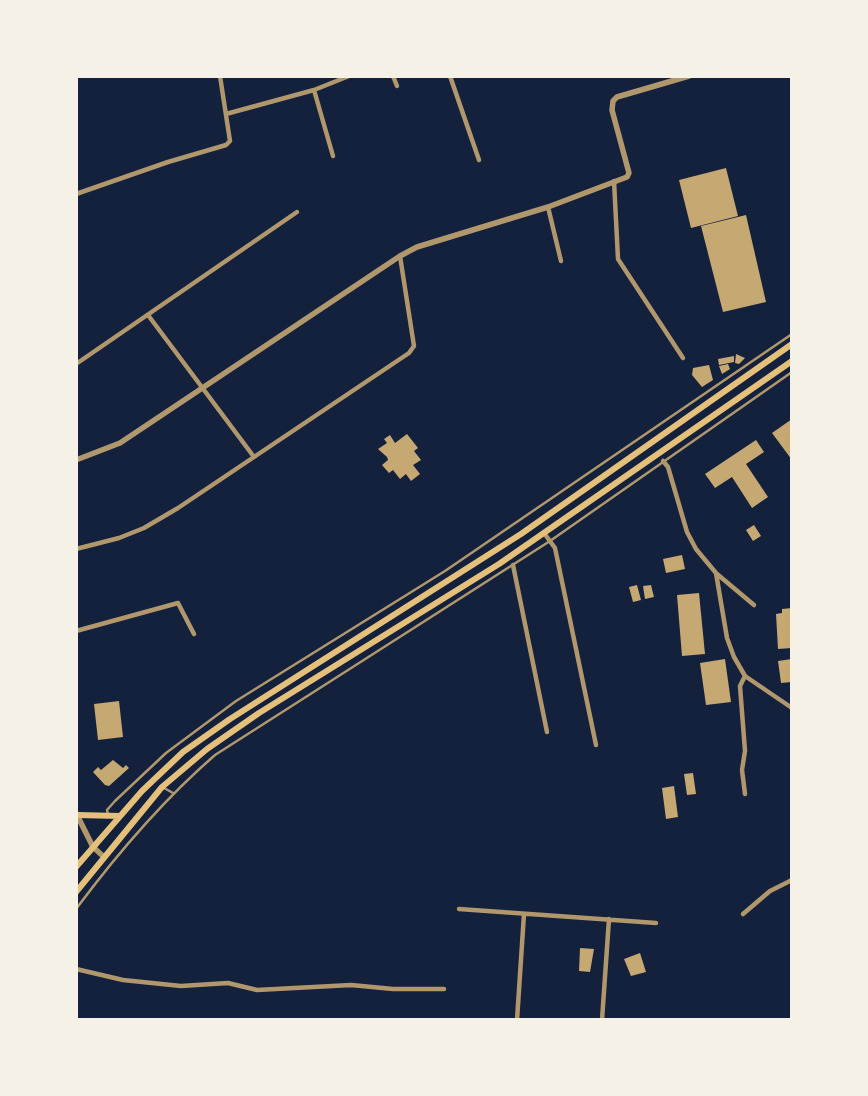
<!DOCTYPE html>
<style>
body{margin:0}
#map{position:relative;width:868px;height:1096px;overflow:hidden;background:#14213d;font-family:Lato,sans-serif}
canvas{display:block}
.frame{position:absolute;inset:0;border:78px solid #f6f1e7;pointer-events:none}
</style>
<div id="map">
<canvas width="868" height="1096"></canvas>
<div class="frame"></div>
</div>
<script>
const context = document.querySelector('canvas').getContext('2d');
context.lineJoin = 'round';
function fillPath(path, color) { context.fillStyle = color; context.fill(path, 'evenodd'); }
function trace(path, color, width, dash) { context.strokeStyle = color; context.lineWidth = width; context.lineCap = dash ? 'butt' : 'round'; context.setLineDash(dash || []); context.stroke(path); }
const building = new Path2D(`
 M 726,168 L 738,216 L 691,228 L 679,180 Z
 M 746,215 L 766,302 L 723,312 L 701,226 Z
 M 736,354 L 745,358 L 739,364 L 735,363 Z
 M 734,356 L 734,362 L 719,365 L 718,359 Z
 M 728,364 L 730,369 L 722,374 L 719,366 Z
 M 709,365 L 713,380 L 702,387 L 692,375 L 693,368 Z
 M 792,419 L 792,460 L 772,433 Z
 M 407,434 L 418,448 L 414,451 L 421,460 L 413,465 L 420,474 L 411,481 L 406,474 L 400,479 L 393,470 L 389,473 L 382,465 L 388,460 L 387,457 L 378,449 L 387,443 L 384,439 L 390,435 L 395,443 Z
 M 756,440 L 764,452 L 746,464 L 768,497 L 752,508 L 732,477 L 715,488 L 705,474 Z
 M 754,525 L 761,536 L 753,541 L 746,530 Z
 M 682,555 L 685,569 L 666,573 L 663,559 Z
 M 637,585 L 641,600 L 633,602 L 629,587 Z
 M 651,585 L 654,597 L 645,599 L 643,586 Z
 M 699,593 L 705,654 L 682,656 L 677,595 Z
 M 792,608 L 792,648 L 778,649 L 776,614 L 782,613 L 782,609 Z
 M 725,659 L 731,702 L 706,705 L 700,663 Z
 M 792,659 L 792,682 L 781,683 L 778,661 Z
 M 119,701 L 123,737 L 98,740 L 94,704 Z
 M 113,760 L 123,768 L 126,765 L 129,768 L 109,786 L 105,785 L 93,772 L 98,767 L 101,770 Z
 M 693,773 L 696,794 L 687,795 L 684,774 Z
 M 674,786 L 678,817 L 666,819 L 662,788 Z
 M 580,948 L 594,949 L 590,972 L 579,971 Z
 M 640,953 L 646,972 L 631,976 L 624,959 Z`);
const service = new Path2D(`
 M 164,788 L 173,793
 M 108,814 L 107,810 L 115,801 L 166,753 L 236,701 L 445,571 L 792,334
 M 76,909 C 117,854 162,801 215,755 L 550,541 L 792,372`);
const minor = new Path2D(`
 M 393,76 L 397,86
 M 450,76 L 479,160
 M 314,90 L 333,156
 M 226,114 L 314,90 L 349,76
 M 614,181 L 618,259 L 683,358
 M 76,194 L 168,162 L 226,145 L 230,141 L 220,76
 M 548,207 L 561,261
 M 148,315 L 254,457
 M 76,364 L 297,212
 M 663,461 L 668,467 L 687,532 L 696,549 L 716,573 L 727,638 L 734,657 L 745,676 L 792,708
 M 544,533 L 555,548 L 596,745
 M 76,549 L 119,538 L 144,528 L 178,508 L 409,353 L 414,346 L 400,256
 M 513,565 L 547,732
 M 717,574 L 754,605
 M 76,631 L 178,603 L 194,634
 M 745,676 L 740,686 L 745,751 L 742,770 L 745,794
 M 459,909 L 656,923
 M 743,914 L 770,891 L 792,880
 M 76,969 L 123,980 L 181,986 L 228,983 L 257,990 L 351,985 L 393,989 L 444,989
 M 517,1020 L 524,914
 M 602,1020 L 609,919`);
const tertiary = new Path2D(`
 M 76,460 L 120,443 L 400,256 L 417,247 L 548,207 L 627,177 L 629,173 L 612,110 L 613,101 L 617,97 L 689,76
 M 76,813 L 93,847 L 104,857`);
const secondary = new Path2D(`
 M 77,815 L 120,816
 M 76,867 L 142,791 L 183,752 L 230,719 L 521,534 L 792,344
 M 76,892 L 162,787 L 207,749 L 259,713 L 499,564 L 792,361`);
fillPath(building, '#c6a872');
trace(service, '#b1986c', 2.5);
trace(minor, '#b1986c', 4.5);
trace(tertiary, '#b1986c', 5.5);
trace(secondary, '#e5c07b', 6);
</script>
